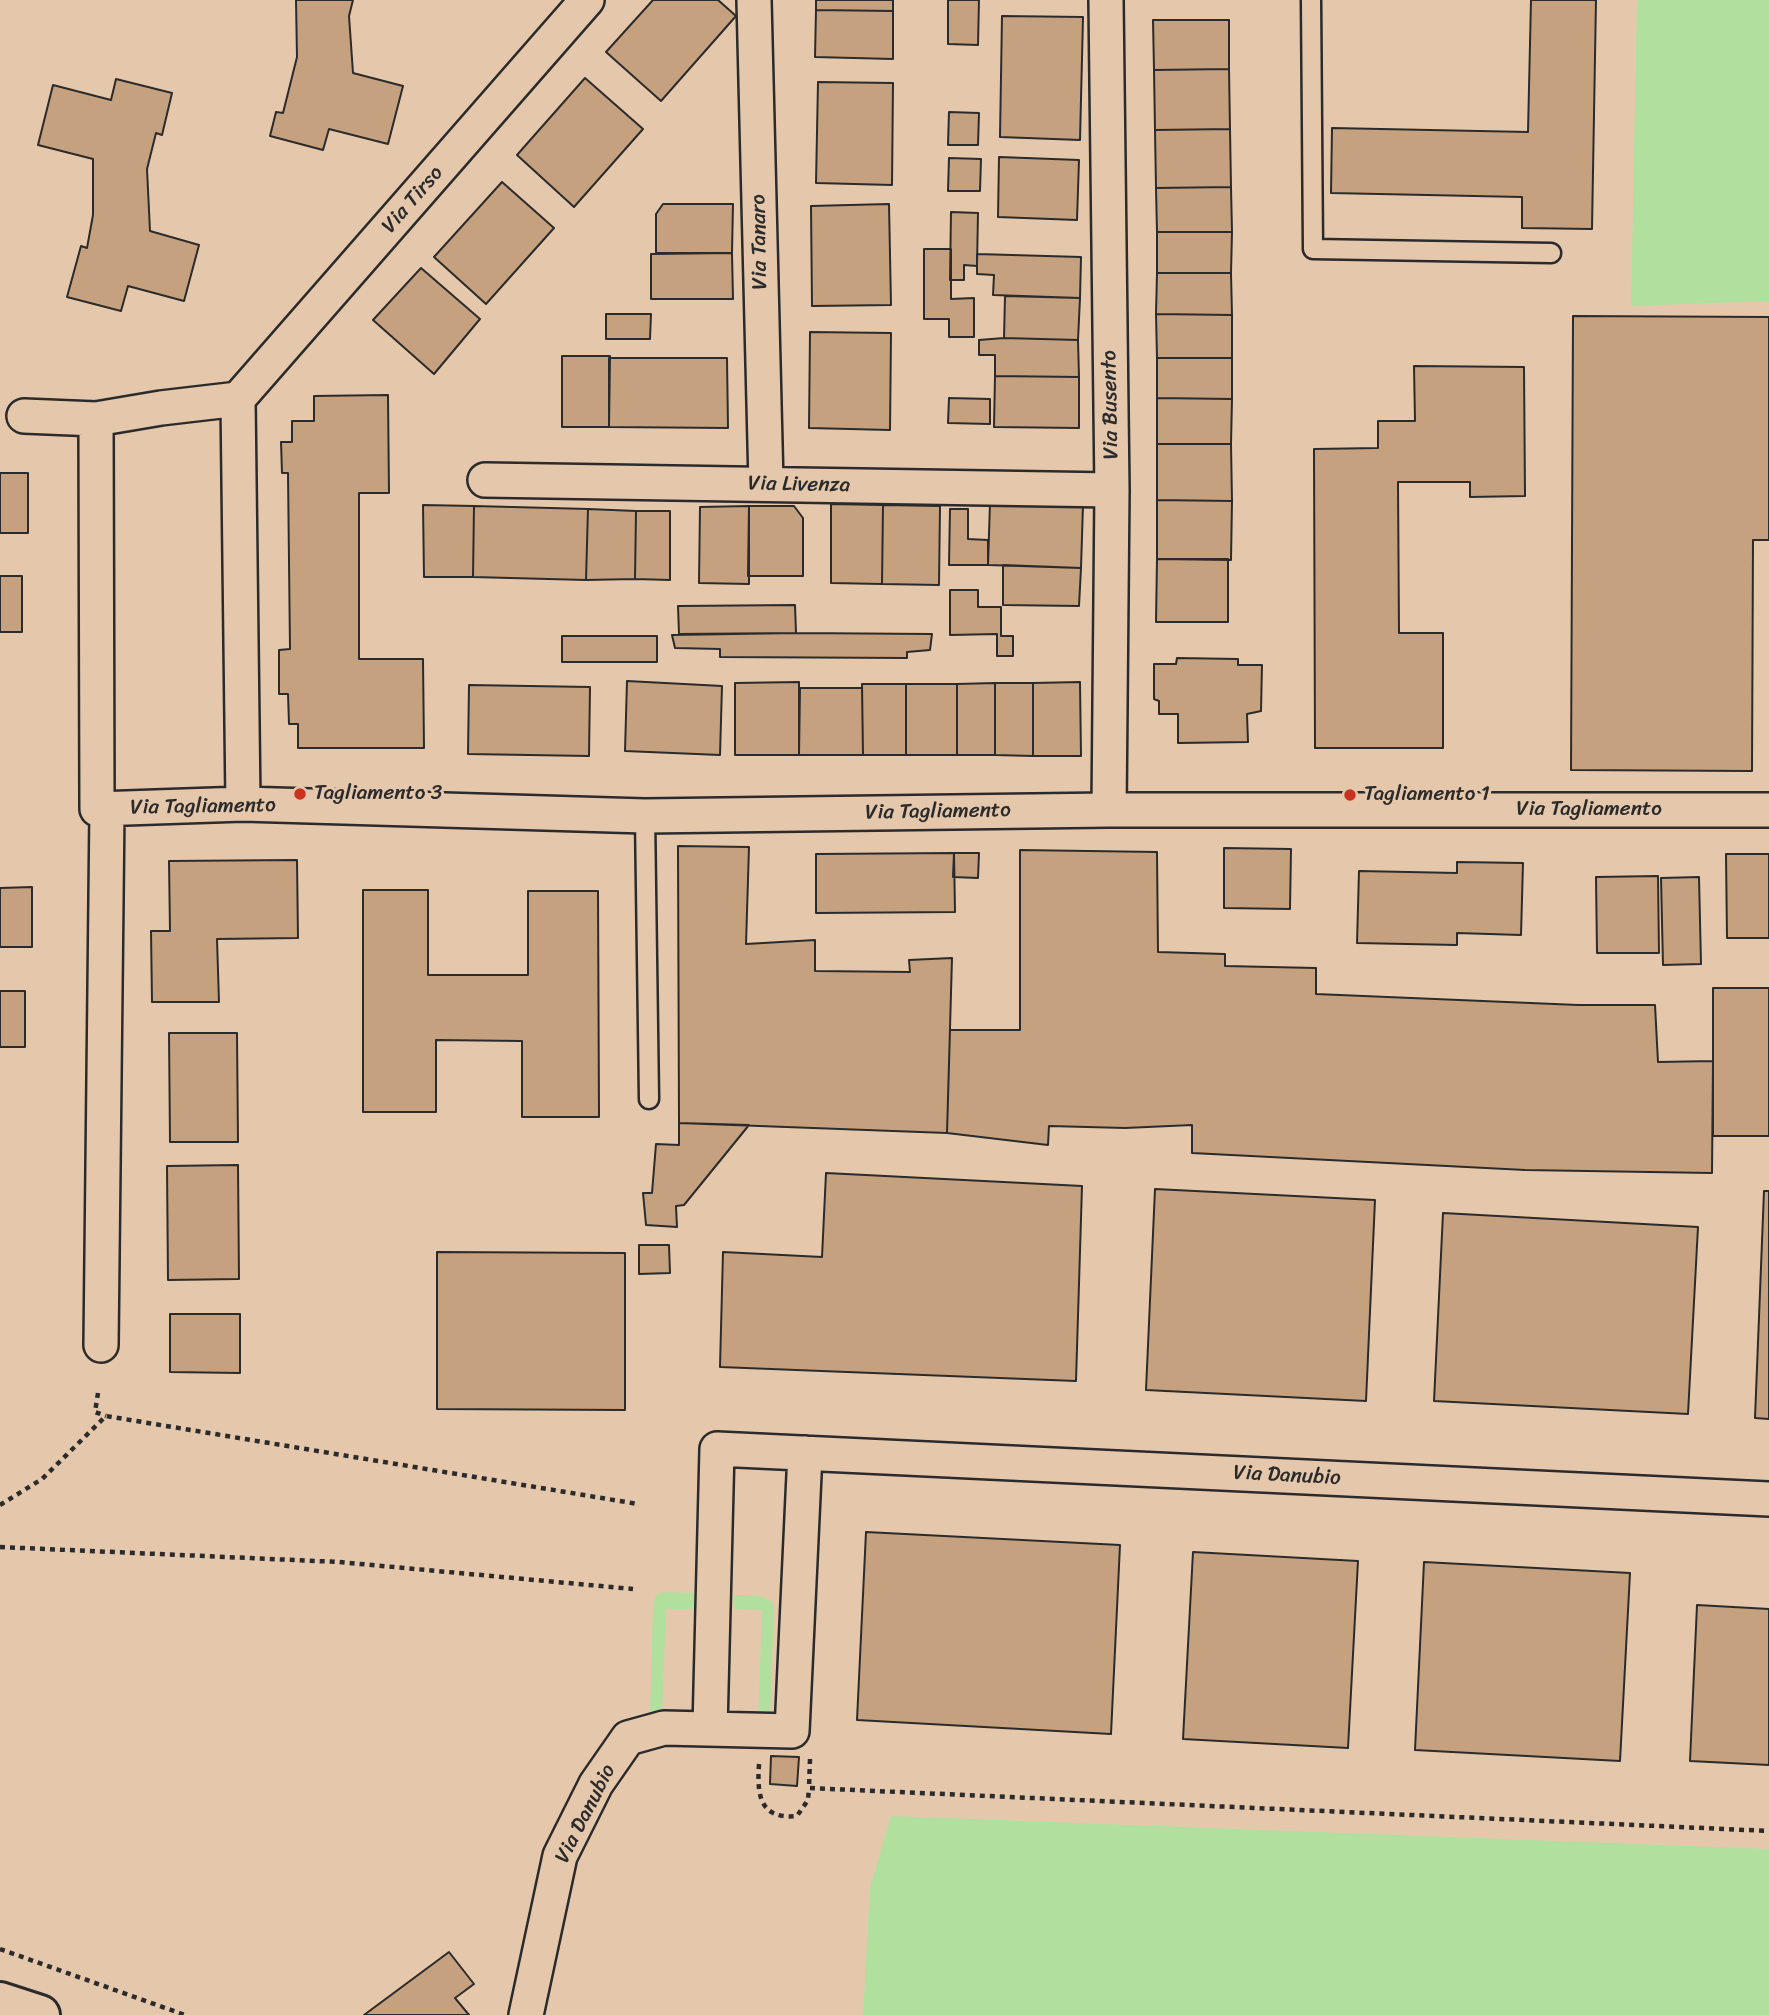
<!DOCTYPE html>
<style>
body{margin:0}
canvas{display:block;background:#e5c8ac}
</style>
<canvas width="1769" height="2015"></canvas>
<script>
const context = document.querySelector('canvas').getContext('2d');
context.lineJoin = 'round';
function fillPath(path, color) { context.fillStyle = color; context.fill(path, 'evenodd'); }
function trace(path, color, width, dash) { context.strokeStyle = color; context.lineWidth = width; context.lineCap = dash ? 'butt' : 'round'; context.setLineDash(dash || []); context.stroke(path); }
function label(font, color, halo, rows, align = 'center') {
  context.font = font + ' Sriracha,sans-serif'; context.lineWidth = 6; context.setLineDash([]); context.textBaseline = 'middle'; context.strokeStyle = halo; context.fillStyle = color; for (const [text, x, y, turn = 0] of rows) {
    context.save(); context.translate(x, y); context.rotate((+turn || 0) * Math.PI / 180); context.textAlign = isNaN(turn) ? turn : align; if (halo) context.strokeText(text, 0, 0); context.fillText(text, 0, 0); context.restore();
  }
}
const green = new Path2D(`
 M 1637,0 L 1769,0 L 1769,301 L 1631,306 Z
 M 664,1592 L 697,1593 L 696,1609 L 666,1609 L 662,1717 L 650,1716 L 653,1605 L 656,1595 Z
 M 734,1595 C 747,1595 766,1593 774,1605 L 770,1721 L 758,1721 L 762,1610 L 734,1609 Z
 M 891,1816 L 1769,1849 L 1769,2015 L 863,2015 L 870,1887 Z`);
const building = new Path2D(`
 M 296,0 L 353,0 L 349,16 L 353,73 L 403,86 L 388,144 L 329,129 L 323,150 L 270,136 L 276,112 L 283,113 L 297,57 Z
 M 653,0 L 718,0 L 736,16 L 661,101 L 606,52 Z
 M 816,0 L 893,0 L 893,11 L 816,10 Z
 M 948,0 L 979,0 L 978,45 L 948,44 Z
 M 1531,0 L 1596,0 L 1592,229 L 1522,228 L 1522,197 L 1331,193 L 1332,128 L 1528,132 Z
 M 816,10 L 893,11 L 893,59 L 815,57 Z
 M 1002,16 L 1083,17 L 1080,140 L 1000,137 Z
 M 1153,20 L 1229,20 L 1229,69 L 1154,70 Z
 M 1229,69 L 1230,129 L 1155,130 L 1154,70 Z
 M 585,78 L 643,129 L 574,207 L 517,155 Z
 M 116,79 L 172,93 L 162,135 L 156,133 L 147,169 L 150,231 L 199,245 L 184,301 L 128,286 L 121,311 L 67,297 L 81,246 L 87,248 L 93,215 L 93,159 L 38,145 L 53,85 L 111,100 Z
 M 818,82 L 893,83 L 892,185 L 816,183 Z
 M 949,112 L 979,113 L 978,145 L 948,145 Z
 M 1230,129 L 1231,187 L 1156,188 L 1155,130 Z
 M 999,157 L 1079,160 L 1077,220 L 998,217 Z
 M 949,158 L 981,159 L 980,191 L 948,191 Z
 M 502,182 L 554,228 L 486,304 L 434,257 Z
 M 1231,187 L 1232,232 L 1157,232 L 1156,188 Z
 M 663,204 L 733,204 L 732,253 L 656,253 L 656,214 Z
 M 889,204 L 891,305 L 812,306 L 811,206 Z
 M 951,212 L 978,213 L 977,266 L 964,265 L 964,280 L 950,280 Z
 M 1157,232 L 1232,232 L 1231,273 L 1157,273 Z
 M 924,249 L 951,249 L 951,299 L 974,298 L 974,337 L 949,337 L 949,319 L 924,319 Z
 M 732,253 L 733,299 L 651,299 L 651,254 Z
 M 977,254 L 1081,257 L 1080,298 L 993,295 L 994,275 L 977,274 Z
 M 421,268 L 480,319 L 434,374 L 373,320 Z
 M 1157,273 L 1231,273 L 1232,315 L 1156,314 Z
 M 1005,296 L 1080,298 L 1078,340 L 1004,338 Z
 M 606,314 L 651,314 L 650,339 L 606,339 Z
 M 1156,314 L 1232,315 L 1232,358 L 1157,358 Z
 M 1573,316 L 1769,317 L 1769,540 L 1753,540 L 1752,771 L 1571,770 Z
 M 810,332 L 891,333 L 890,430 L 809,428 Z
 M 1004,338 L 1078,340 L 1079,377 L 995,376 L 995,355 L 979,355 L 979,340 Z
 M 562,356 L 610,356 L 609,427 L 562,427 Z
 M 609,358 L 727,358 L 728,428 L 609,427 Z
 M 1157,358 L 1232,358 L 1232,399 L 1157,398 Z
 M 1414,366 L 1524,367 L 1525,496 L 1470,497 L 1470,482 L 1398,482 L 1399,633 L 1443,633 L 1443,748 L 1315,748 L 1314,449 L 1378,448 L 1378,421 L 1415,421 Z
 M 995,376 L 1079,377 L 1079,428 L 994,427 Z
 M 388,395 L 389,493 L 359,493 L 359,659 L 423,659 L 424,748 L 298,748 L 298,724 L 289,724 L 288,694 L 279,694 L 279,650 L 290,649 L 288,473 L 282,473 L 281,442 L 292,442 L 292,421 L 314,421 L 314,396 Z
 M 949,398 L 990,399 L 990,424 L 948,423 Z
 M 1157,398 L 1232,399 L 1231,444 L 1157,444 Z
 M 1157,444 L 1231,444 L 1232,501 L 1157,500 Z
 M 0,473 L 28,473 L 28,533 L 0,533 Z
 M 1157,500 L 1232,501 L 1231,560 L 1157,559 Z
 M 990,503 L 1083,505 L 1081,568 L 988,565 Z
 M 831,504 L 883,505 L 882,584 L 831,583 Z
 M 423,505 L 474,506 L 473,577 L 424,577 Z
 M 883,505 L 940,506 L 939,585 L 882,584 Z
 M 474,506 L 588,509 L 586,580 L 473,577 Z
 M 749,506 L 749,584 L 699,583 L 700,507 Z
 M 749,506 L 794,506 L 803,518 L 803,576 L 748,576 Z
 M 588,509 L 636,511 L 635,579 L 586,580 Z
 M 950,509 L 968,509 L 968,539 L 988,540 L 988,565 L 949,565 Z
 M 636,511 L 670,511 L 670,580 L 635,579 Z
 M 1157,559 L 1228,559 L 1228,622 L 1156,622 Z
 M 1003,565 L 1081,568 L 1079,606 L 1003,605 Z
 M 0,576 L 22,576 L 22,632 L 0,632 Z
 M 950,590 L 978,590 L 978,607 L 1001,607 L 1001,636 L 1013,636 L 1013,656 L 997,656 L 997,634 L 950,635 Z
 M 795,605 L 796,633 L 679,634 L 678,606 Z
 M 796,633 L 932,634 L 930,650 L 907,652 L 907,658 L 720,657 L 720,649 L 675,648 L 672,635 Z
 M 562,636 L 657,636 L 657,662 L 562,662 Z
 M 1177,658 L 1238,659 L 1238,665 L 1262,665 L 1261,711 L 1247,714 L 1248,742 L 1178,743 L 1178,714 L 1159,714 L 1159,701 L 1154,699 L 1154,664 L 1176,664 Z
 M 627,681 L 722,686 L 720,755 L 625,751 Z
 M 799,682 L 799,755 L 735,755 L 735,683 Z
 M 1080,682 L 1081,756 L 1033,756 L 1033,683 Z
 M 995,683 L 1033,683 L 1033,756 L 995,755 Z
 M 995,683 L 995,755 L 957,755 L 957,684 Z
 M 862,684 L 906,684 L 906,755 L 863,755 Z
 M 906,684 L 957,684 L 957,755 L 906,755 Z
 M 469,685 L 590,687 L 589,756 L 468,754 Z
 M 800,688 L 862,688 L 863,755 L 799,755 Z
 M 678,846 L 749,847 L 746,944 L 815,940 L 815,971 L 910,972 L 909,960 L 952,958 L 947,1133 L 679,1123 Z
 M 1224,848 L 1291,849 L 1290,909 L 1224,908 Z
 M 1020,850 L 1157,852 L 1158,952 L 1225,954 L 1225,966 L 1316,968 L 1316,994 L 1578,1005 L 1655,1005 L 1658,1062 L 1713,1061 L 1712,1173 L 1525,1170 L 1192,1153 L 1192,1125 L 1125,1128 L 1049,1126 L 1048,1145 L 947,1133 L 950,1030 L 1020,1030 Z
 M 954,853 L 979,853 L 978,878 L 953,877 Z
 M 954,853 L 955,912 L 816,913 L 816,854 Z
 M 1726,854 L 1769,854 L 1769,938 L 1727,938 Z
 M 297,860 L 298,938 L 217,939 L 219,1002 L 152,1002 L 151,931 L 170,931 L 169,861 Z
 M 1457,862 L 1523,863 L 1521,935 L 1457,933 L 1457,945 L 1357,943 L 1359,871 L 1457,873 Z
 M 1658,876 L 1659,953 L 1597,953 L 1596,877 Z
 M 1699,877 L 1701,964 L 1663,965 L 1661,878 Z
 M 32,887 L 32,947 L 0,947 L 0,888 Z
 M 363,890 L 428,890 L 428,975 L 528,975 L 528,891 L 598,891 L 599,1117 L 522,1117 L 522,1041 L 436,1040 L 436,1112 L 363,1112 Z
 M 1713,988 L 1769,988 L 1769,1136 L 1713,1136 Z
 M 0,991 L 25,991 L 25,1047 L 0,1047 Z
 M 169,1033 L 237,1033 L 238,1142 L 170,1142 Z
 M 679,1123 L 749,1125 L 684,1205 L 676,1206 L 677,1227 L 646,1225 L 643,1193 L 652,1193 L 656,1144 L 679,1145 Z
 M 238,1165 L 239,1279 L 168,1280 L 167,1166 Z
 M 826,1173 L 1082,1186 L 1076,1381 L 720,1367 L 723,1252 L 822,1257 Z
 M 1155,1189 L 1375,1200 L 1366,1401 L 1146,1390 Z
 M 1764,1191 L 1769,1191 L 1769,1419 L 1755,1418 Z
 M 1443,1213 L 1698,1227 L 1688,1414 L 1434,1401 Z
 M 639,1245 L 669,1245 L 670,1273 L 639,1274 Z
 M 437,1252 L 625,1253 L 625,1410 L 437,1409 Z
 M 170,1314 L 240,1314 L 240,1373 L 170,1372 Z
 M 866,1532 L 1120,1545 L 1111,1734 L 857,1720 Z
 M 1193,1552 L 1358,1561 L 1348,1748 L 1183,1739 Z
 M 1424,1562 L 1630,1573 L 1620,1761 L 1415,1750 Z
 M 1697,1605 L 1769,1609 L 1769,1765 L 1690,1761 Z
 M 771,1756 L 799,1757 L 797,1786 L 770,1784 Z
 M 449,1952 L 474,1984 L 455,1998 L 469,2015 L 364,2015 Z`);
const path = new Path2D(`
 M 98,1393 L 95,1412 L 106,1416
 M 0,1505 L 42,1479 L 106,1416 L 638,1504
 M 0,1547 L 339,1562 L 633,1589
 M 810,1759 L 809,1788 L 1769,1831
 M 759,1764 C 757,1794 759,1820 797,1816 L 808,1800 L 809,1788
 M 0,1949 L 185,2015`);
const service = new Path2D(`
 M 1311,0 L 1313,249 L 1551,253
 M 645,816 L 649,1099`);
const minor = new Path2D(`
 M 754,0 L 766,484
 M 1106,0 L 1112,490 L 1109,810
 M 238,399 L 161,408 L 96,419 L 97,809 L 243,804 L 645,816 L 1109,810 L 1769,810
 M 238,399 L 587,0
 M 238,399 L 243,804
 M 24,416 L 96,419
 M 485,480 L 1112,490
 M 101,1345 L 107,809
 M 710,1728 L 717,1449 L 1769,1499
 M 526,2015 L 560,1856 L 596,1784 L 628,1738 L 664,1728 L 792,1731 L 805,1453`);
const primary = new Path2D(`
 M 0,2002 L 40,2015`);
const markers = [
 [300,794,7,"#c8321e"],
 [1350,795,7,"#c8321e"]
];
const streetNames = [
 ["Via Tirso",413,200,-49],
 ["Via Tanaro",760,242,-91],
 ["Via Busento",1111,405,-91],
 ["Via Livenza",799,485,1],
 ["Via Tagliamento",203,807,-1],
 ["Via Tagliamento",1589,810],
 ["Via Tagliamento",938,812,-1],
 ["Via Danubio",1287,1476,3],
 ["Via Danubio",586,1814,-63]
];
const poiNames = [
 ["Tagliamento 3",314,794],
 ["Tagliamento 1",1364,795]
];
fillPath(green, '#b1df9e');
fillPath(building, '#c6a17f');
trace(building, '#2b2b2b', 2);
trace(service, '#2b2b2b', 23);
trace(minor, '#2b2b2b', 38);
trace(primary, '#2b2b2b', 44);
trace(path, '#2b2b2b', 4.5, [5, 5]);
trace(service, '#e5c8ac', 18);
trace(minor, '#e5c8ac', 33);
trace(primary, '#e5c8ac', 38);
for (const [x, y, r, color] of markers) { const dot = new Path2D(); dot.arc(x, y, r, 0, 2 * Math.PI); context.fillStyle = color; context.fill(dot); trace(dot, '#e5c8ac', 2.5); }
label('21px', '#2b2b2b', '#e5c8ac', streetNames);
label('21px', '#2b2b2b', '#e5c8ac', poiNames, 'left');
</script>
